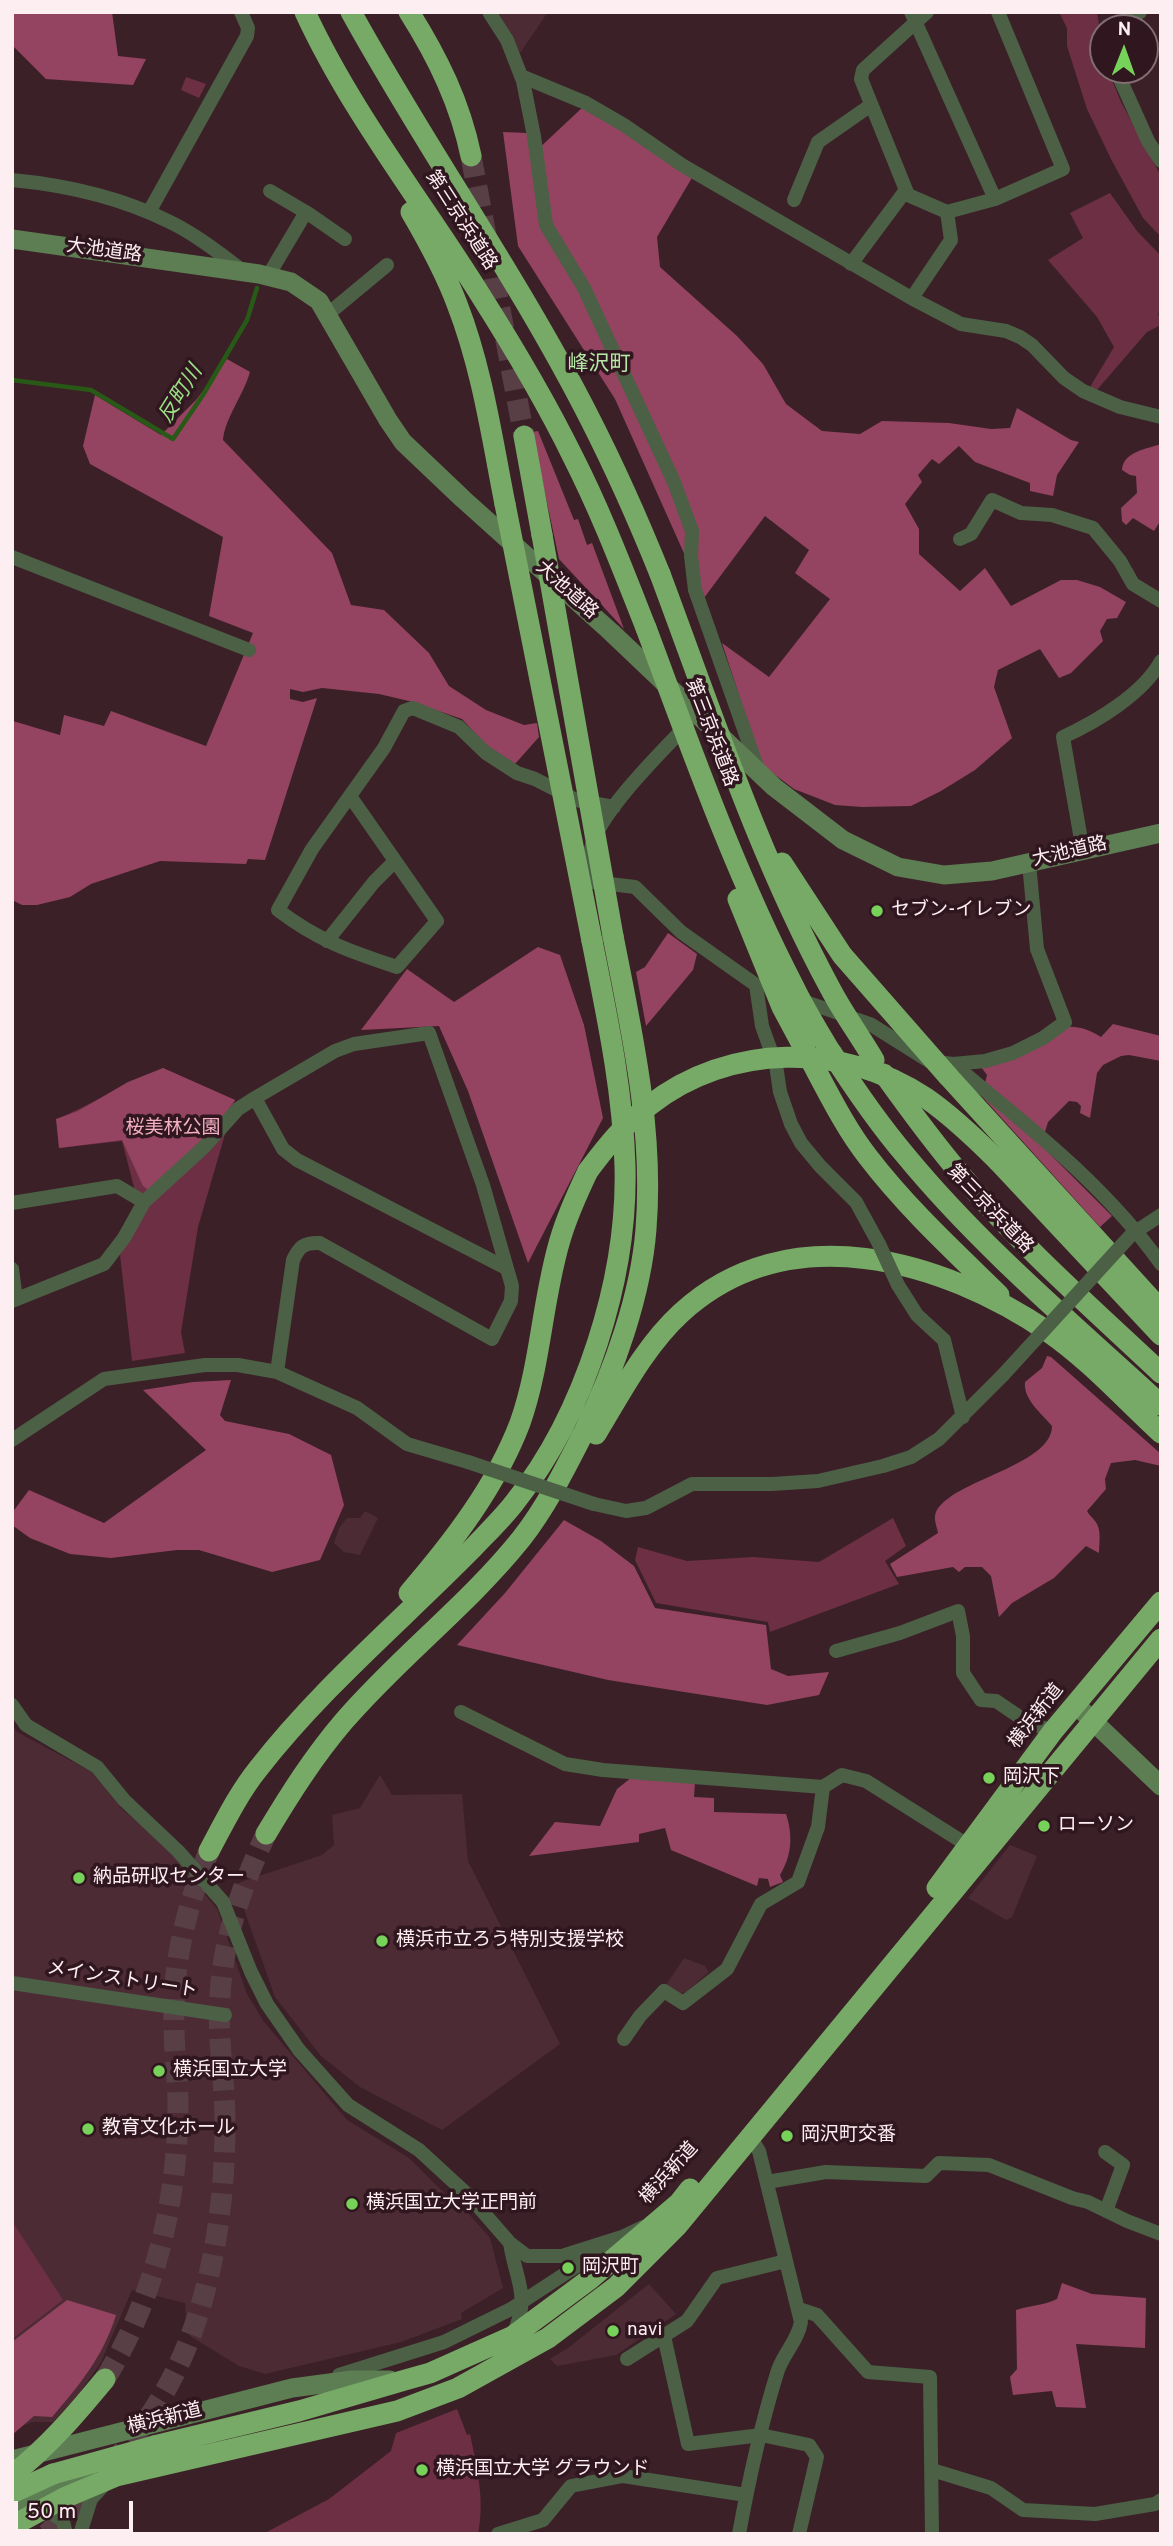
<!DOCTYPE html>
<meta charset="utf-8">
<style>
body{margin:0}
#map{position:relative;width:1173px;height:2546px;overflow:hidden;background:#3b2028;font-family:Overpass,sans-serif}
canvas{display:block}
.frame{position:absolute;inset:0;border:14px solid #fdeef2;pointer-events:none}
.north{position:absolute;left:1089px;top:14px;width:70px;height:70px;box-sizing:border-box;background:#30171f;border:2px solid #826d73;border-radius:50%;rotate:1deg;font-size:19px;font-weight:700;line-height:28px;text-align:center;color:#fdeef2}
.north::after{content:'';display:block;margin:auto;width:24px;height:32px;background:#77d259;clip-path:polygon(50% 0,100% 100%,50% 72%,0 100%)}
.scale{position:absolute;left:14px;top:2501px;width:119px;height:32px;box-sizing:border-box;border:4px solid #fdeef2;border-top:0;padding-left:9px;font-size:21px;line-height:24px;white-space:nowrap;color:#fdeef2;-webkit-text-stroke:5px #30171f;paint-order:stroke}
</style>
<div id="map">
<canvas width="1173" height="2546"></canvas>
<div class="frame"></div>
<div class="north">N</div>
<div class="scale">50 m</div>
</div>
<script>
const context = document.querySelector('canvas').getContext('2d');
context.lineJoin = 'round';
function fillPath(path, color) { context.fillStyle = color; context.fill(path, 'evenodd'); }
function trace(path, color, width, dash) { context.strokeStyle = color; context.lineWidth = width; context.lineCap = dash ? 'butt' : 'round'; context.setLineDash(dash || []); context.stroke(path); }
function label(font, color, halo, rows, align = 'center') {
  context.font = font + ' Overpass,"Noto Sans JP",sans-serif'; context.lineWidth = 7; context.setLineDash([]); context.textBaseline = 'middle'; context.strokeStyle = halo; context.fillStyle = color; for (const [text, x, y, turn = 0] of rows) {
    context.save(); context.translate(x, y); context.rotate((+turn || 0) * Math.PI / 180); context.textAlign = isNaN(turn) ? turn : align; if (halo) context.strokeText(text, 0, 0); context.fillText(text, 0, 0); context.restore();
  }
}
const built = new Path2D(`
 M 497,12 L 548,12 L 520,53 Z
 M 365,1511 L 378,1518 L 360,1555 L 344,1552 L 334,1543 L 339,1528 L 347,1518 L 360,1518 Z
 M 12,1725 L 17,1732 L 92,1772 L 122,1809 L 168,1849 L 217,1909 L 247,1994 L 264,2022 L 347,2120 L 409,2158 L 445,2194 L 461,2205 L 490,2238 L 503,2288 L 461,2313 L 462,2319 L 401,2342 L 265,2374 L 239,2366 L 190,2336 L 186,2321 L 185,2303 L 132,2290 L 101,2362 L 79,2394 L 53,2422 L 32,2422 L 12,2430 Z
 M 380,1775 L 392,1795 L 462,1794 L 468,1861 L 560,2044 L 442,2130 L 360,2087 L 321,2056 L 275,1997 L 235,1884 L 322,1855 L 334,1845 L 332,1815 L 360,1808 Z
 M 1010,1845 L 1037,1856 L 1012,1917 L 1006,1920 L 968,1898 Z
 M 684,1958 L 705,1966 L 709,1972 L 686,1992 L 678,1994 L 666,1985 Z
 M 649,2284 L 676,2314 L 616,2355 L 557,2366 L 550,2359 L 568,2348 Z`);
const green = new Path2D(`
 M 1059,12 L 1097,12 L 1103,50 L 1103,70 L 1108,70 L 1121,102 L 1161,176 L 1161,237 L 1143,218 L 1111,159 L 1087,109 L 1067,46 L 1067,28 Z
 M 186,77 L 206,84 L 199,98 L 181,90 Z
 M 1110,193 L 1137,231 L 1161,256 L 1161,311 L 1158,313 L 1161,325 L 1147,332 L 1096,391 L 1090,387 L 1114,347 L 1097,317 L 1048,260 L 1083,238 L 1070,213 Z
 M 163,1068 L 235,1100 L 198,1227 L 181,1332 L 185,1353 L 132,1361 L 120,1255 L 142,1218 L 122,1141 L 59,1148 L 58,1119 Z
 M 893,1518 L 906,1546 L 885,1561 L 899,1584 L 770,1632 L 768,1622 L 656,1603 L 635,1560 L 638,1547 L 687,1561 L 753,1557 L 819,1562 Z
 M 12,2221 L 63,2300 L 12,2339 Z
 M 457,2409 L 467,2435 L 470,2434 C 477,2468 485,2499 478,2534 L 263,2534 L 329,2499 L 391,2451 L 396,2433 Z`);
const forest = new Path2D(`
 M 12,12 L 112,12 L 118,56 L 146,59 L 133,85 L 46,79 L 12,45 Z
 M 584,106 L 693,176 L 657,237 L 660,267 L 737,336 L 763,364 L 786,404 L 822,431 L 860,434 L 882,421 L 949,423 L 991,429 L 1010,428 L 1017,408 L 1071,440 L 1079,442 L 1057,475 L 1053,496 L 1030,491 L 1030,483 L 975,462 L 959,446 L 939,464 L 932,459 L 918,475 L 922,482 L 905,504 L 919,529 L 919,554 L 960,591 L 985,568 L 1011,606 L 1061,580 L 1077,580 L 1100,587 L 1126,602 L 1117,618 L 1107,619 L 1100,631 L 1103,641 L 1071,673 L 1059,678 L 1040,649 L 998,670 L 994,687 L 1012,738 L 975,770 L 941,791 L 911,806 L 862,807 L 835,805 L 794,789 L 762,765 L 722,643 L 769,677 L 830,599 L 795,573 L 809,550 L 765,516 L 704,598 L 615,399 L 518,246 L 503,132 L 527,133 L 536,151 Z
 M 227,359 L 250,372 C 243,396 225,418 223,440 L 332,553 L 351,605 L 384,610 L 429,653 L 449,686 L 486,710 L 524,725 L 537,723 L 539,737 L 515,764 L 485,744 L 462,719 L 409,701 L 379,694 L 322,688 L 303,692 L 290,689 L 290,699 L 303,702 L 317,698 L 265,860 L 248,859 L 246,864 L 160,861 L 91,884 L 70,897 L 37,905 L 22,905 L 12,900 L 13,721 L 60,735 L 64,715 L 104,726 L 111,711 L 206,746 L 253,633 L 209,616 L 223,537 L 90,464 L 83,446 L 95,395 L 161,435 L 196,400 Z
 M 538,431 L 574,520 L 578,519 L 587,545 L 592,543 L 624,629 L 559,559 L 532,432 Z
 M 1161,444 L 1161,520 L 1154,531 L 1133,518 L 1126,525 L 1122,521 L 1121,508 L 1137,493 L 1136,476 L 1130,475 L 1122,470 C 1123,452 1146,449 1161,444 Z
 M 668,933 L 697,954 L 693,970 L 646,1026 L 636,972 L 645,967 Z
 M 538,947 L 560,955 L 584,1025 L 603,1118 L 528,1263 L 468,1091 L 439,1026 L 361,1030 L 407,969 L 454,1002 Z
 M 1113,1024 L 1161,1036 L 1161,1061 L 1129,1055 L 1121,1056 L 1103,1065 L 1097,1073 L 1090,1118 L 1080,1113 L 1081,1106 L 1077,1102 L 1069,1101 L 1048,1122 L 1045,1132 L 1035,1139 L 1112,1216 L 1100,1227 L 978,1092 L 985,1083 L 987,1075 L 981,1067 L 1066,1027 C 1079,1026 1090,1030 1101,1037 Z
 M 163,1068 L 235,1100 L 196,1155 L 151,1192 L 143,1186 L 122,1140 L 59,1148 L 56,1119 L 78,1111 L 128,1082 Z
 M 1047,1356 L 1051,1357 L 1161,1454 L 1161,1466 L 1135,1460 L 1111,1463 L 1105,1479 L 1106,1489 L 1087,1511 C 1089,1515 1092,1517 1095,1521 C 1102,1529 1099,1543 1099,1553 L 1086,1546 L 1054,1578 L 1012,1603 L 999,1617 L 991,1576 L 982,1567 L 965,1567 L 959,1572 L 953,1567 L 897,1577 L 890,1564 L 938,1533 C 937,1527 933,1518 936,1512 C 951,1480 1052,1466 1052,1426 C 1041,1413 1023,1399 1025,1382 L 1042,1368 Z
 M 231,1380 L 220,1415 L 225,1421 L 289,1434 L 331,1455 L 344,1505 L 320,1560 L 272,1572 L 199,1550 L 177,1550 L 111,1558 L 70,1554 L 30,1538 L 12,1525 L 12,1513 L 29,1490 L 104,1523 L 206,1450 L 143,1390 L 193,1382 Z
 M 564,1520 L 601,1541 L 634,1566 L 655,1608 L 766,1625 L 771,1669 L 788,1676 L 829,1672 L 819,1695 L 767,1705 L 608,1680 L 457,1645 L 505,1593 Z
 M 632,1777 L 695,1782 L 694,1797 L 714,1798 L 714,1812 L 786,1814 C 793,1836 792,1855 780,1875 L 783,1882 L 770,1887 L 768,1879 L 759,1878 L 757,1886 L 671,1850 L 665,1828 L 639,1834 L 639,1842 L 529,1856 L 555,1822 L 600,1826 L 617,1789 Z
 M 1062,2283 L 1092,2294 L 1146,2298 L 1145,2348 L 1076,2344 L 1086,2408 L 1056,2407 L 1052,2391 L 1013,2395 L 1010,2377 L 1017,2369 L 1016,2310 C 1030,2305 1043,2306 1057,2299 Z
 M 67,2300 L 116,2315 C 104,2355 79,2386 52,2417 L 34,2416 L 12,2435 L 12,2342 Z`);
const stream = new Path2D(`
 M 12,380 L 91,390 L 173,439 L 203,395 L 247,320 L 257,288`);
const highwayTunnel = new Path2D(`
 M 471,156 L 524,436
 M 105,2379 C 155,2298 178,2199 178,2105 C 178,2079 174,2052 174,2026 C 172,1964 186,1908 209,1851
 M 47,2534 C 85,2496 124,2454 154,2409 C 208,2327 225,2219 225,2123 C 225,2081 217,2038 220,1996 C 223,1938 242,1886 266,1834`);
const street = new Path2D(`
 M 489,12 L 507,40 L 523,81 L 534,136 L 546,225 L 584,288 L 674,482 L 692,531 L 691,556 L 695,590 L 759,772
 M 911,12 L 995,199
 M 927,12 L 863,70 L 861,79 L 908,195 L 947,212 L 995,199 L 1063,169 L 998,12
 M 1108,28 L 1140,12
 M 1116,70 L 1148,141 L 1161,161
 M 521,76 L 586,103 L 624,125 L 682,165 L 913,299 L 961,324 L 1006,331 L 1020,337 L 1032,345 L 1064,378 L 1083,391 L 1120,407 L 1161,417
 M 12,180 C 65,185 122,198 170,222 C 195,234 219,253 242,270
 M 270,191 L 309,214 L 345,239
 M 794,200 L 818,142 L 871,105
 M 149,212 L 247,36 L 248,28 L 241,12
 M 851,264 L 906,190
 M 268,276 L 306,212
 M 912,298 L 951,240 L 947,212
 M 328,314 L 387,265
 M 960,539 L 971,534 L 992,500 L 1021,513 L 1052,515 L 1093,528 L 1120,561 L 1133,584 L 1161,601
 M 12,557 L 249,650
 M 687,725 C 662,751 597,815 591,849 C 589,860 591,871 593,882 L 635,887 L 681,932 L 756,985 L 762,1026 L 776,1065 L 780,1092 L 791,1124 L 801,1143 L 820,1166 L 856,1202 L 879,1244
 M 350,796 L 437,921 L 397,967 C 351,952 317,940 278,910 L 312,849 L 384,748 L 404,711 L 413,708 L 459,727 L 486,753 L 517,773 L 535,779 L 576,800 L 614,807
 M 1083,851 L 1063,737 C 1096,722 1143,694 1161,661
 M 327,941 L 374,882 L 395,861
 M 797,999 L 870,1024 L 929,1061 L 953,1064 L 985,1061 L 1013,1053 L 1043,1038 L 1065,1022 L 1037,949 L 1029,863
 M 953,1064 C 1027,1125 1105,1185 1161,1264
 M 255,1098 L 283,1149 L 297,1160 L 506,1268
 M 12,1203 L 117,1186 L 144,1202 L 204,1147 L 238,1109 L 255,1098 L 335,1051 L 354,1044 L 429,1033 L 483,1185 L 512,1286 L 511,1301 L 492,1339 L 320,1243 C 304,1242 299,1247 293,1260 L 277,1372
 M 1132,1234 L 1161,1215
 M 12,1269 L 16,1299
 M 898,1285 L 917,1315 L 944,1340 L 963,1417
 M 12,1301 L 104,1264 L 124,1238 L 144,1202
 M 12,1440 L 104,1379 L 205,1365 L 238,1365 L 277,1372 L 357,1408 L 407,1444 L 468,1462
 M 594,1504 L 626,1511 L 646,1508 L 692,1484 L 772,1484 L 818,1481 L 883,1466 L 911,1457 L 939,1439 L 1003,1375
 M 836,1651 L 900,1633 L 958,1611 L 963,1636 L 963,1673 L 981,1700 L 996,1701 L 1027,1722 L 1053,1731
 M 12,1705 L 26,1725 L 97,1767 L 124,1800 L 178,1851 L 223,1902 L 251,1972 L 267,2004 L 299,2050 L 348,2105 L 419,2150 L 469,2196 L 510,2243 L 527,2256 L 562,2256 L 622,2237 L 643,2227
 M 461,1712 L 565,1764 L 603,1770 L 823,1787 L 842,1775 L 866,1781 L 969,1846
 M 12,1983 L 225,2015
 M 624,2039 L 640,2016 L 664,1991 L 683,2003 L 727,1969 L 761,1904 L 798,1882 L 818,1827 L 823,1787
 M 1105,2152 L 1123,2165 L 1106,2211
 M 767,2182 L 826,2172 L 926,2176 L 939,2163 L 989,2165 L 1072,2198 L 1088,2202 L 1127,2221 L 1161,2234
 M 510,2243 C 516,2282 531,2295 513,2335
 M 799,2309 L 817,2315 L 868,2372 L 930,2377 L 932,2534
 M 664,2336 L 688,2444 L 761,2435 L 809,2445 L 817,2457 L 799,2534
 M 627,2359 L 687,2321 L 717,2278 L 786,2261
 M 339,2375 L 444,2342 L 511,2309 L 606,2247
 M 932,2470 L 991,2488 L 1023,2510 L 1095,2514 L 1155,2504 L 1161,2500
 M 39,2512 L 52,2513 L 63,2521 L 66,2534
 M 80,2534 L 91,2499 L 104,2485
 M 498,2534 L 543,2520 L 571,2486 L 623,2476 L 746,2495
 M 739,2534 C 749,2479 761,2424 778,2370 C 784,2353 798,2340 801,2322 L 759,2151 L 750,2137`);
const secondary = new Path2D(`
 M 12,239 L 259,274 L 291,282 L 319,301 L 388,420 L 403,442 L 463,499 L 611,632 L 774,787 L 843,840 L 898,867 L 944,875 L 992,871 L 1161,833
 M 1075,1704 L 1161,1786
 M 12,2460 L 292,2388 L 352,2380 L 390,2380
 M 12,2507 L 43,2493 L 88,2479`);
const highway = new Path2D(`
 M 305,12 C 351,112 423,203 481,296 C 514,348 546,402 573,457 C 601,512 623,570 646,628
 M 351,12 C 427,150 519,279 590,419 C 616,470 639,522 660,574
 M 409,12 C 438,58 460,103 471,156
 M 411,212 C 428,241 445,272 457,304 C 482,368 492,438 505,504
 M 524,436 L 542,535
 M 805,1050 C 825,1086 843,1125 868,1157 C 907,1208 954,1251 999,1295
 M 831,1052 C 854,1088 878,1123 906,1156 C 981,1247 1074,1325 1161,1405
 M 884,1074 C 909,1109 934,1143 962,1176 C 1022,1247 1093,1309 1161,1373
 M 948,1076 L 1161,1310
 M 998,1161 L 1161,1335
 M 596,1434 C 621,1393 645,1346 681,1313 C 788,1215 942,1259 1050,1333 C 1090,1361 1124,1399 1161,1433
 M 409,1593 C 453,1542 496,1486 520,1423 C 541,1364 542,1300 560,1240 C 567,1216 577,1194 588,1171
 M 266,1834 C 290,1794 314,1756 344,1721 C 399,1657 468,1605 521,1539 C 547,1506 566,1467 585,1430 C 614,1370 641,1295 646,1229 C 654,1129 632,1033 613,936
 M 209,1851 C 224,1823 238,1794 258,1769 C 321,1688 400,1622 472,1549 C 486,1534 502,1519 515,1502 C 585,1414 628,1278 625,1166 C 623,1090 607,1016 592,941
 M 937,1888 L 1053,1731 L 1161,1602
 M 154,2446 L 299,2411 L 405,2380 L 430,2373 L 513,2336 L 590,2279 L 679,2203 L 690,2189
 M 12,2493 L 53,2474
 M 12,2526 L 64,2498 L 116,2476 L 397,2411 L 458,2388 L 548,2338 L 616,2287 L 677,2226 L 1161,1639`);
const streetBridge = new Path2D(`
 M 879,1244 L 898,1285
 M 1003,1375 L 1132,1234
 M 468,1462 L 594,1504`);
const highwayBridge = new Path2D(`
 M 505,504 L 592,941
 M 542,535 L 613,936
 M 660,574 C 712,713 759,857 830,988 C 843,1013 860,1036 874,1060
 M 646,628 C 691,748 734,871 793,985 C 804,1008 817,1029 830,1051
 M 782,863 L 842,955 L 948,1076
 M 738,899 L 782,1007 L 805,1050
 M 588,1171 C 606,1147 625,1123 650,1105 C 729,1043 843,1042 926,1098 C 952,1116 975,1138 998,1161
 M 53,2474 L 154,2446
 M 12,2475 C 48,2447 76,2414 105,2379`);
const markers = [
 [877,911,7,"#77d259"],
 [989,1778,7,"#77d259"],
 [1044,1826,7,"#77d259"],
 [79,1878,7,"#77d259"],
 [382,1941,7,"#77d259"],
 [159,2071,7,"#77d259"],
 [88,2129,7,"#77d259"],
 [787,2136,7,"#77d259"],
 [352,2204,7,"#77d259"],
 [568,2268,7,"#77d259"],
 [613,2331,7,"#77d259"],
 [422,2470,7,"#77d259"]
];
const streetNames = [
 ["第三京浜道路",460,221,57],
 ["大池道路",104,252,8],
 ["大池道路",566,591,42],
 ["第三京浜道路",710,733,69],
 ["大池道路",1070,853,-13],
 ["第三京浜道路",989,1210,46],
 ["横浜新道",1037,1717,-52],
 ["メインストリート",122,1981,9],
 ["横浜新道",670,2174,-48],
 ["横浜新道",165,2420,-14]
];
const poiNames = [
 ["セブン-イレブン",891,911],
 ["岡沢下",1003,1778],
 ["ローソン",1058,1826],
 ["納品研収センター",93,1878],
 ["横浜市立ろう特別支援学校",396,1941],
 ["横浜国立大学",173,2071],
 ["教育文化ホール",102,2129],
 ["岡沢町交番",801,2136],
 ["横浜国立大学正門前",366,2204],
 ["岡沢町",582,2268],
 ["navi",627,2331],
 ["横浜国立大学 グラウンド",436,2470]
];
const parkNames = [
 ["桜美林公園",173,1129]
];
const neighbourhoodNames = [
 ["峰沢町",599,366]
];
const waterNames = [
 ["反町川",182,395,-58]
];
fillPath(built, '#4c2b35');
fillPath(green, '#6d2f44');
fillPath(forest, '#944460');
trace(stream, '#285916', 4.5);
trace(highwayTunnel, '#583f46', 21, [21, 10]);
trace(street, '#4b6045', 14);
trace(secondary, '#5d7e53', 19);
trace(highway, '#76aa66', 21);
trace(streetBridge, '#4b6045', 14);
trace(highwayBridge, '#76aa66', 21);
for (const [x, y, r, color] of markers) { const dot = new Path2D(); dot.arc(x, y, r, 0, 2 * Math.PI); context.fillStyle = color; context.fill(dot); trace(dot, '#30171f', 2.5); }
label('19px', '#fdeef2', '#30171f', streetNames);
label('19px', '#fdeef2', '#30171f', poiNames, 'left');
label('19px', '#f4afc3', '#30171f', parkNames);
label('21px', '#b6e8a8', '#30171f', neighbourhoodNames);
label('italic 21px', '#9ae085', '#30171f', waterNames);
</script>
